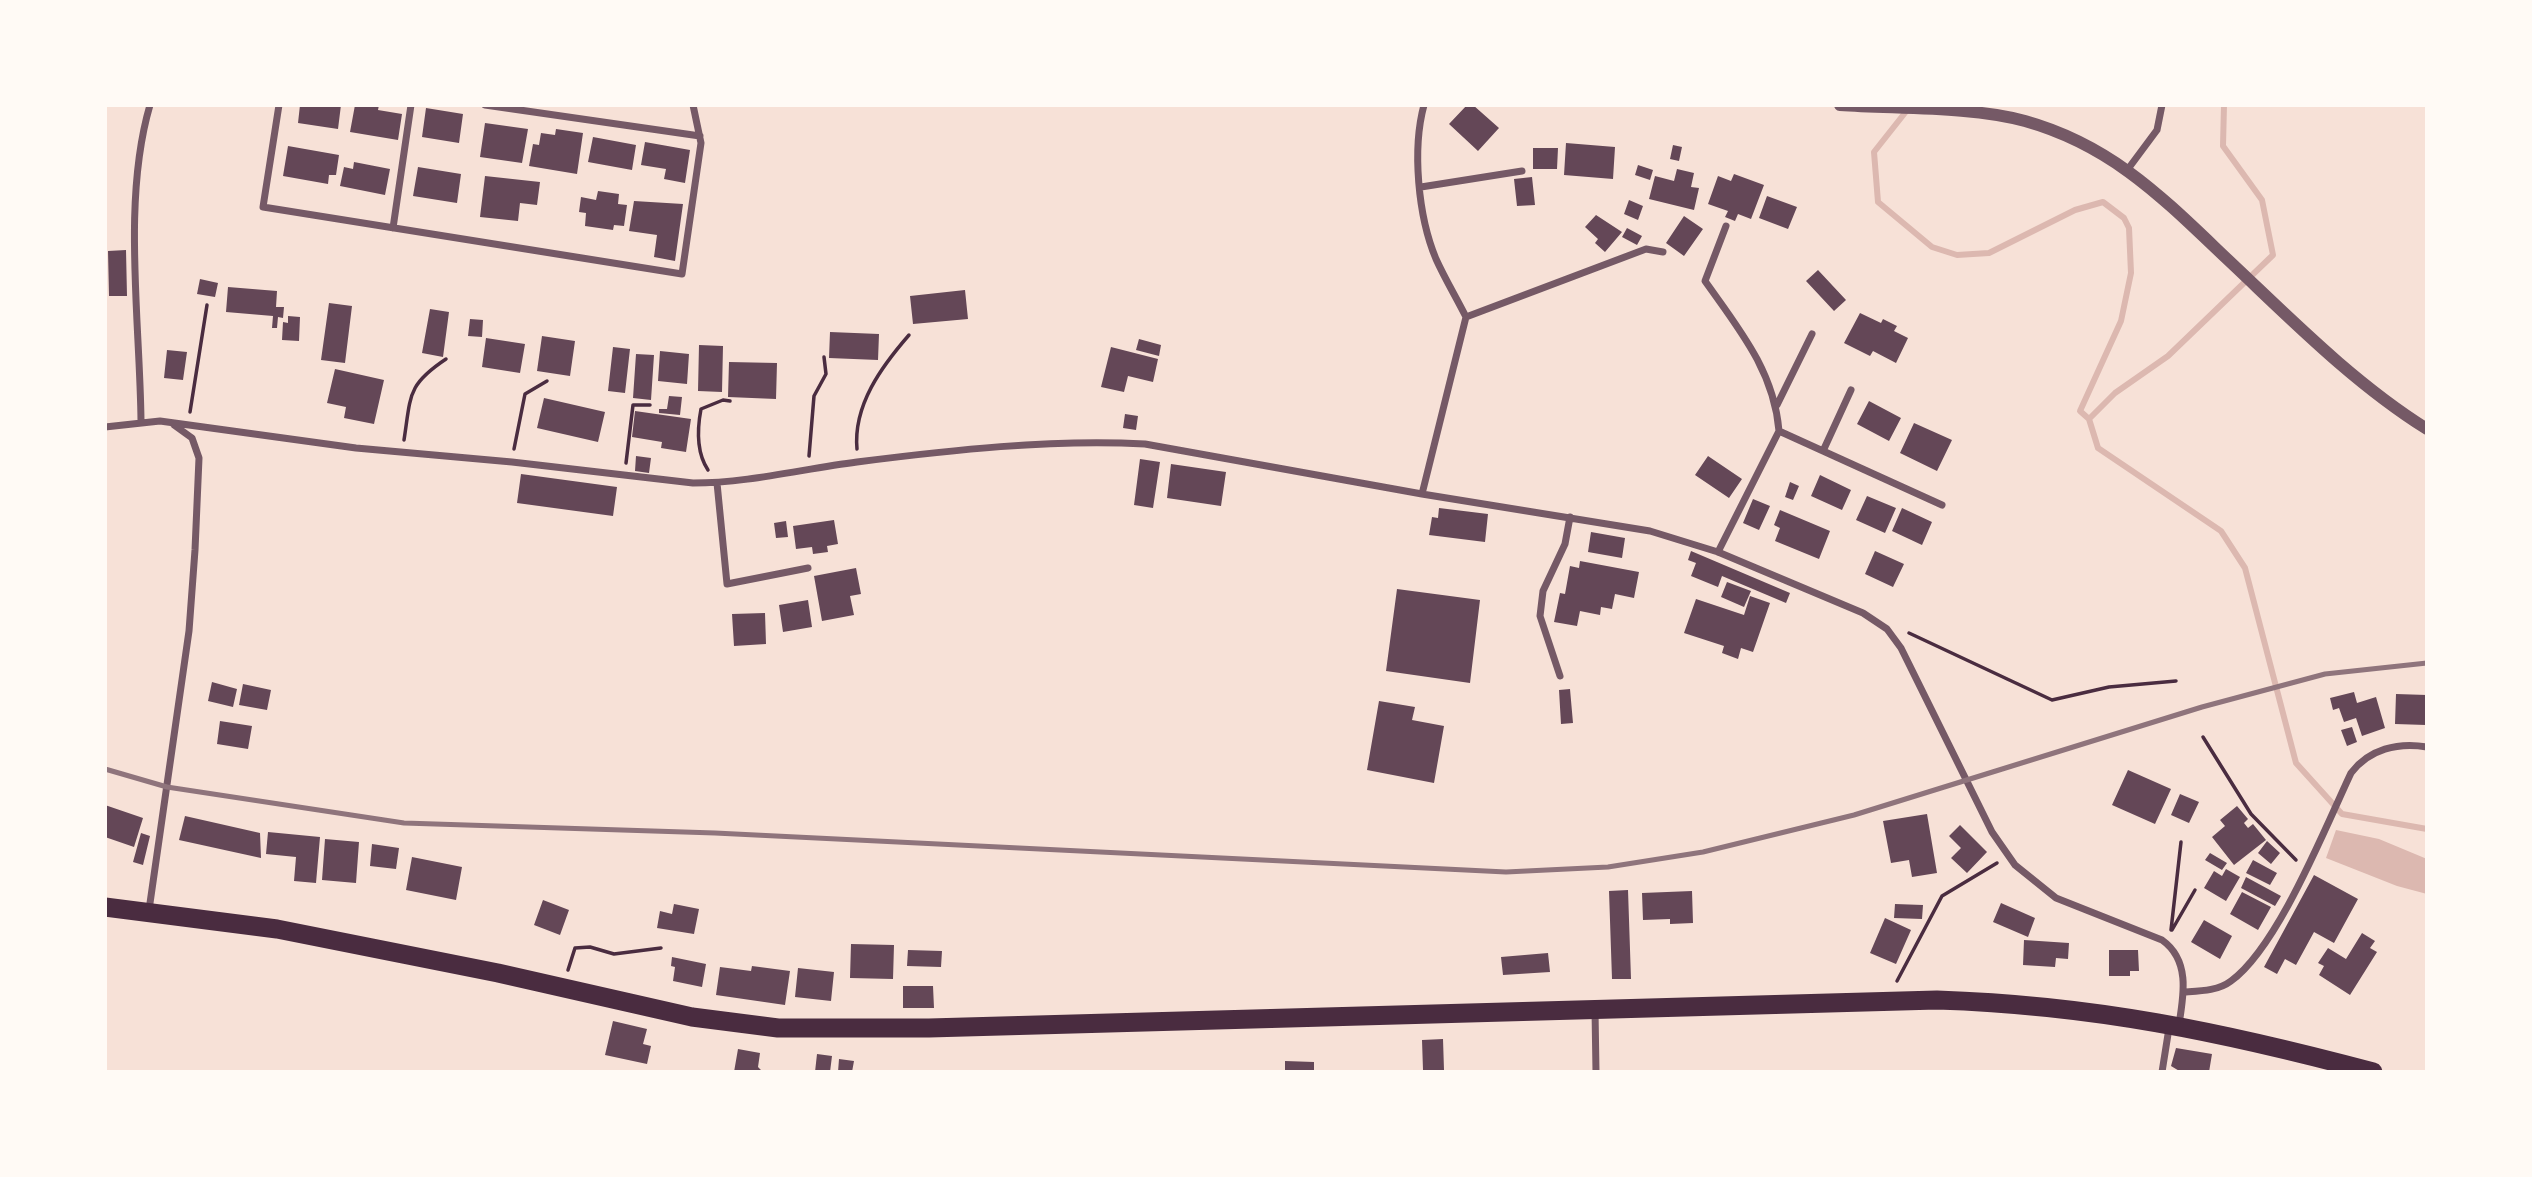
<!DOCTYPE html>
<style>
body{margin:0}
#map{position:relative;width:2532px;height:1177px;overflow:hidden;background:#f7e1d7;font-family:"Golos Text",sans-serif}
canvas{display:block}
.frame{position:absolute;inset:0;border:107px solid #fffaf5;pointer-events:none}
</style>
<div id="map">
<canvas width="2532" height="1177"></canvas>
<div class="frame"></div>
</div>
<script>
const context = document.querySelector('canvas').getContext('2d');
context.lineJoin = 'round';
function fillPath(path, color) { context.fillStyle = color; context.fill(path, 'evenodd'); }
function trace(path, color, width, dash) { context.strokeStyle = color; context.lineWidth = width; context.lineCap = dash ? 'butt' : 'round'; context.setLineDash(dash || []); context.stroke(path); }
const water = new Path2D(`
 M 2336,830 L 2379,839 L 2427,859 L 2427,894 L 2397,886 L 2326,858 Z`);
const stream = new Path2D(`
 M 1908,109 L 1874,152 L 1878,202 L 1932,247 L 1957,255 L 1989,253 L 2075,210 L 2103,202 L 2124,218 L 2129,228 L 2131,273 L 2121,321 L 2080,411 L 2089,419 L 2098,448 L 2221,531 L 2245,568 L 2296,763 L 2342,814 L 2427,829
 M 2089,419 L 2115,393 L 2168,356 L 2273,255 L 2262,200 L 2223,146 L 2224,105`);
const building = new Path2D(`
 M 300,105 L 341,105 L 338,129 L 298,123 Z
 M 355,105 L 379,105 L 378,110 L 402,114 L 398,140 L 350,132 Z
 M 1467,105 L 1473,105 L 1499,128 L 1478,151 L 1449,124 Z
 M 426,108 L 463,114 L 459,143 L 422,137 Z
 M 485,123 L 528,129 L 522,163 L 480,157 Z
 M 556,129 L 583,133 L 577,174 L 529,166 L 533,144 L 539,145 L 541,133 L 555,135 Z
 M 593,137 L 636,145 L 632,170 L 588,162 Z
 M 645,142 L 690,150 L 685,183 L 664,179 L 666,169 L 641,165 Z
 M 1566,143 L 1615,147 L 1613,179 L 1564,175 Z
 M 1673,145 L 1682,147 L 1679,161 L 1670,159 Z
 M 288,146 L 339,155 L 336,175 L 329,175 L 328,184 L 283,176 Z
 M 1533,148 L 1558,148 L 1557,169 L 1533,169 Z
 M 354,162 L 390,169 L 385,195 L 340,186 L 344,167 L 353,169 Z
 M 1638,165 L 1653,170 L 1650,180 L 1635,175 Z
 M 418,167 L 461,174 L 457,203 L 413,196 Z
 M 1677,169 L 1694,173 L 1691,187 L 1699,188 L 1694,210 L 1649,199 L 1655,176 L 1674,181 Z
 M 1734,174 L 1764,185 L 1751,219 L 1738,214 L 1735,221 L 1725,217 L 1728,211 L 1708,204 L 1718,176 L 1731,181 Z
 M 485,176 L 540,182 L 537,205 L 520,203 L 518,221 L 480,217 Z
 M 1532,177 L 1535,205 L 1517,206 L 1514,179 Z
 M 598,191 L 619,194 L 618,204 L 627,205 L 624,226 L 614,225 L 613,230 L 585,226 L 586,213 L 579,212 L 581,197 L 596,200 Z
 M 1767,196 L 1797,207 L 1788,229 L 1759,218 Z
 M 1629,200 L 1643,206 L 1638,220 L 1624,214 Z
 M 634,201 L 683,204 L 675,261 L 654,257 L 657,235 L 629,231 Z
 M 1596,215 L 1622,232 L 1605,252 L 1595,243 L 1598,239 L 1585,227 Z
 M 1684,216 L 1703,229 L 1684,256 L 1666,243 Z
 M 1627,228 L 1642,236 L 1637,245 L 1622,237 Z
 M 126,250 L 127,296 L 109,296 L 108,251 Z
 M 1818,270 L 1846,300 L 1834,311 L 1806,281 Z
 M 200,279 L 218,283 L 215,297 L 197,294 Z
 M 228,287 L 277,291 L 276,307 L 284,307 L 283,318 L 278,317 L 277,328 L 272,328 L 273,316 L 226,312 Z
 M 965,290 L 968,319 L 913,324 L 910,296 Z
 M 329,303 L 352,306 L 345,363 L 321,360 Z
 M 430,309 L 449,312 L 443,357 L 422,353 Z
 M 1860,313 L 1881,323 L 1883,319 L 1897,326 L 1894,331 L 1908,338 L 1896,363 L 1873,351 L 1870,356 L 1844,343 Z
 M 288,316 L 300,317 L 299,341 L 282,340 L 283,322 L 288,323 Z
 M 470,319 L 483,320 L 482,337 L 468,336 Z
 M 830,332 L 879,334 L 878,360 L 829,358 Z
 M 542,336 L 575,341 L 570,376 L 537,371 Z
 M 486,338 L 525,344 L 520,373 L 482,367 Z
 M 1139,339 L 1161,345 L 1159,356 L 1136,350 Z
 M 699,345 L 723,346 L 722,392 L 698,391 Z
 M 613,347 L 630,349 L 625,393 L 608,391 Z
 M 1111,347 L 1158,359 L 1153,382 L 1128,376 L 1124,392 L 1101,387 Z
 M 167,350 L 187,352 L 183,380 L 164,378 Z
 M 660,351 L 689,354 L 687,384 L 658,381 Z
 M 636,354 L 654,355 L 651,400 L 633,398 Z
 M 729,362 L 777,363 L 776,399 L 728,397 Z
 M 335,369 L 384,380 L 374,424 L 344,418 L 346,407 L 327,403 Z
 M 669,396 L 682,397 L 680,415 L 659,413 L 659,409 L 667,409 Z
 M 544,398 L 605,412 L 598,442 L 537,428 Z
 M 1869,401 L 1901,418 L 1889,441 L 1857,424 Z
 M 635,411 L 691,419 L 686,452 L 661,448 L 662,442 L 632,437 Z
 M 1125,414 L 1138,416 L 1136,430 L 1123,428 Z
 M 1914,423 L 1952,440 L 1937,471 L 1900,453 Z
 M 636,456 L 651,458 L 649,473 L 635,471 Z
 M 1708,456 L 1742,479 L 1729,498 L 1695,475 Z
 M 1140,459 L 1160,462 L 1153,508 L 1134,505 Z
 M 1171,464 L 1226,472 L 1221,506 L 1167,498 Z
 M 521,474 L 617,487 L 613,516 L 517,503 Z
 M 1820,475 L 1851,490 L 1842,510 L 1811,496 Z
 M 1790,482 L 1799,486 L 1793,500 L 1785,497 Z
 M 1867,496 L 1896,508 L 1885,533 L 1856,520 Z
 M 1753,499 L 1770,506 L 1759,530 L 1743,523 Z
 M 1439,508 L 1488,514 L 1485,542 L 1429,535 L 1432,517 L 1438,518 Z
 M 1902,508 L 1932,522 L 1922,545 L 1892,531 Z
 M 1780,510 L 1830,531 L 1819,559 L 1775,541 L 1780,528 L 1774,525 Z
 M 834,520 L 838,544 L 827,546 L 828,552 L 813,554 L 812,547 L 796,549 L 793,526 Z
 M 786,521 L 788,537 L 776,538 L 774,523 Z
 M 1591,532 L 1625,538 L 1622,558 L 1588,552 Z
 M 1691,551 L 1790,593 L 1786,603 L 1722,576 L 1718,587 L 1691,576 L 1696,563 L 1688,560 Z
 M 1875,551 L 1904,564 L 1893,587 L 1865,574 Z
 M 1580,561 L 1639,572 L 1634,598 L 1615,594 L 1612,609 L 1601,607 L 1600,615 L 1580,611 L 1577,626 L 1554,622 L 1560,593 L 1565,594 L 1570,566 L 1579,568 Z
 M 856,568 L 861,594 L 850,596 L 854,615 L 822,621 L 814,576 Z
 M 1727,582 L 1751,591 L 1744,607 L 1721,597 Z
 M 1397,589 L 1480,600 L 1470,683 L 1386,671 Z
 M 1750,596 L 1770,603 L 1753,652 L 1741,648 L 1738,659 L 1722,653 L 1724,646 L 1684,633 L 1696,599 L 1744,615 Z
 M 808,600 L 812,627 L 783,632 L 779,605 Z
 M 765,613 L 766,644 L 734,646 L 732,614 Z
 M 212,682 L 237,689 L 233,707 L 208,701 Z
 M 243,684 L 271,690 L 267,710 L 239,705 Z
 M 1570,689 L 1573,723 L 1561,724 L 1559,690 Z
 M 2354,692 L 2357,703 L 2376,697 L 2385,728 L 2362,736 L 2356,718 L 2344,722 L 2339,708 L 2333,710 L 2330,698 Z
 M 2396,694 L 2427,695 L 2426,725 L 2395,724 Z
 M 1379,701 L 1415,707 L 1412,720 L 1444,726 L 1434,783 L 1367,770 Z
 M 220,721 L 252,726 L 248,749 L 217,744 Z
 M 2352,727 L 2357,742 L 2347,746 L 2341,730 Z
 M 2128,770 L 2171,789 L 2155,824 L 2112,805 Z
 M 2180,794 L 2199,802 L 2189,823 L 2171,815 Z
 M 105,805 L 143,818 L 134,847 L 105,837 Z
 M 2237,806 L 2248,819 L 2244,823 L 2248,828 L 2253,824 L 2266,840 L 2234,865 L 2212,837 L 2225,826 L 2220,820 Z
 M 1927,814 L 1937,873 L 1912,877 L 1909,860 L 1891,863 L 1883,821 Z
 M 185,816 L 260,833 L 261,858 L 179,840 Z
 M 1960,825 L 1987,852 L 1967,873 L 1951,858 L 1961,848 L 1949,836 Z
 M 268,832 L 320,837 L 316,883 L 294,881 L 296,857 L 266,854 Z
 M 141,833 L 150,836 L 143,865 L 133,862 Z
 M 325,839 L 359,842 L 356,883 L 322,880 Z
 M 2267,841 L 2280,853 L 2271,864 L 2258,853 Z
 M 372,844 L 399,848 L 396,869 L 370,866 Z
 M 2210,853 L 2227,863 L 2222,870 L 2205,860 Z
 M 412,857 L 462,867 L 456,900 L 406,890 Z
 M 2253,860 L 2277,873 L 2270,885 L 2246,873 Z
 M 2226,869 L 2240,877 L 2226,901 L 2204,888 L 2214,871 L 2222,876 Z
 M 2314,875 L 2358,899 L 2334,943 L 2314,932 L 2296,965 L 2285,959 L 2277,974 L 2264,967 Z
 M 2246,877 L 2281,896 L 2275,906 L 2241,888 Z
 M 1628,890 L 1631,979 L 1612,979 L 1609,891 Z
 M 1692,891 L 1693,923 L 1670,924 L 1670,919 L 1643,920 L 1642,893 Z
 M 2242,892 L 2271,907 L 2258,930 L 2230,914 Z
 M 543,900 L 569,910 L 560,935 L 534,925 Z
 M 2001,903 L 2035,918 L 2028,937 L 1993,922 Z
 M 674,904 L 699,909 L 694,934 L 657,928 L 660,911 L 672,914 Z
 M 1895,904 L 1923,905 L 1922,919 L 1894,918 Z
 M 1885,918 L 1911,930 L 1896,964 L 1870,953 Z
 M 2204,920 L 2232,936 L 2220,959 L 2191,942 Z
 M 2362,933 L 2375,941 L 2370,948 L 2377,952 L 2350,995 L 2319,975 L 2324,966 L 2318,963 L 2328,948 L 2346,959 Z
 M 2024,940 L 2069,943 L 2068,959 L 2056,958 L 2055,967 L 2023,965 Z
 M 851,944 L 894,945 L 893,979 L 850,978 Z
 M 908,950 L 942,951 L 941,967 L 907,966 Z
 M 2109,950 L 2138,950 L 2139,971 L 2130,971 L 2130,976 L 2109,976 Z
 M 1548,953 L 1550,972 L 1503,975 L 1501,957 Z
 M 672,957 L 706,964 L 702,987 L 673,981 L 675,967 L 671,966 Z
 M 752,966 L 790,971 L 785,1005 L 716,995 L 720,967 L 751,971 Z
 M 798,968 L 834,972 L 831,1001 L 795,997 Z
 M 903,986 L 933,986 L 934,1008 L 903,1008 Z
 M 613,1021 L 647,1029 L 643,1044 L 651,1046 L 647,1064 L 605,1055 Z
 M 1443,1039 L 1444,1070 L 1423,1070 L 1422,1040 Z
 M 2176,1048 L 2212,1054 L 2209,1072 L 2181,1072 L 2171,1066 Z
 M 738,1049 L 760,1053 L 758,1067 L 763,1072 L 734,1072 Z
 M 817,1054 L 832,1056 L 830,1072 L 815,1072 Z
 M 839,1059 L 854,1061 L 852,1072 L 838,1072 Z
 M 1285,1061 L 1314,1062 L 1314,1072 L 1285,1072 Z`);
const path = new Path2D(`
 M 190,412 L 207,305
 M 404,440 C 411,395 407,385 446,359
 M 514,449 L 525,394 L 547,381
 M 857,449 C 853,405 882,366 909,335
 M 809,456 L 814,396 L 826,374 L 824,357
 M 626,463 L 633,405 L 650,405
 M 708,470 C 696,452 697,430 701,409 L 723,400 L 730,401
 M 1909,633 L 2052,700 L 2109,687 L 2176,681
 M 2203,737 L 2251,814 L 2296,860
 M 2171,930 L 2181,842
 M 2172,930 L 2195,890
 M 568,970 L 575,948 L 590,947 L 614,954 L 661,948
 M 1897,981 L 1942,896 L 1997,863`);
const minor = new Path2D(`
 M 279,105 L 263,207 L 682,274 L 701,143 L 693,105
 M 485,105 L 700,136
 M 2128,169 L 2157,130 L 2162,105
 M 1421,187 L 1522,171
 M 1726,226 L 1705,281 C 1739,329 1774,371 1779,431
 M 393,228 L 411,105
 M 1466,317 L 1646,249 L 1663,252
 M 1777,405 L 1812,334
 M 141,421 C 140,321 122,200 150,105
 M 105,427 L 160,421 L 356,448 L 512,462 L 693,483 C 748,483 802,469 857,462 C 951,450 1050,439 1145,444 L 1422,494 L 1650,531 L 1718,552 L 1863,613 L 1887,629 L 1901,648 L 1992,832 L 2015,865 L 2056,898 L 2162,940 C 2190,960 2184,994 2179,1024
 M 1823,451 L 1851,390
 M 717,483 L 727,584 L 808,568
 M 1422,494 L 1466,317 C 1456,297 1445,279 1436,259 C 1418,216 1412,149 1424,105
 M 1718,552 L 1779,431 L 1942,505
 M 1560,676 L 1540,616 L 1543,591 L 1565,544 L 1570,517
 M 149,910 L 189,631 L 195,550 L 199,458 L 192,438 L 174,425
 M 2184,992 C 2200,991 2218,991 2231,981 C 2278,947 2325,828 2351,773 C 2369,749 2398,742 2427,747
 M 1595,1010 L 1596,1072
 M 2162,1072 L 2169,1028`);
const tertiary = new Path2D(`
 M 1840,105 C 1896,109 1971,106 2025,121 C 2111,145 2162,197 2225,257 C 2289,317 2352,382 2427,429`);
const trunk = new Path2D(`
 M 105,907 L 277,929 L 498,973 L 692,1017 L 778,1028 L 929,1028 L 1937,1000 C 2093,1005 2223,1032 2373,1072`);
const rail = new Path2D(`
 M 105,769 L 167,787 L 404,823 L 715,833 L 1506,872 L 1608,867 L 1703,852 L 1854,815 L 2202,707 L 2325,674 L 2427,663`);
fillPath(water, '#dcb8b0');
trace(stream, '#dcb8b0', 6);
fillPath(building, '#644757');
trace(path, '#4a2c40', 3.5);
trace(minor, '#755966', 7);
trace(tertiary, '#755966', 12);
trace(trunk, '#4a2c40', 19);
trace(rail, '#8f747c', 5);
</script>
